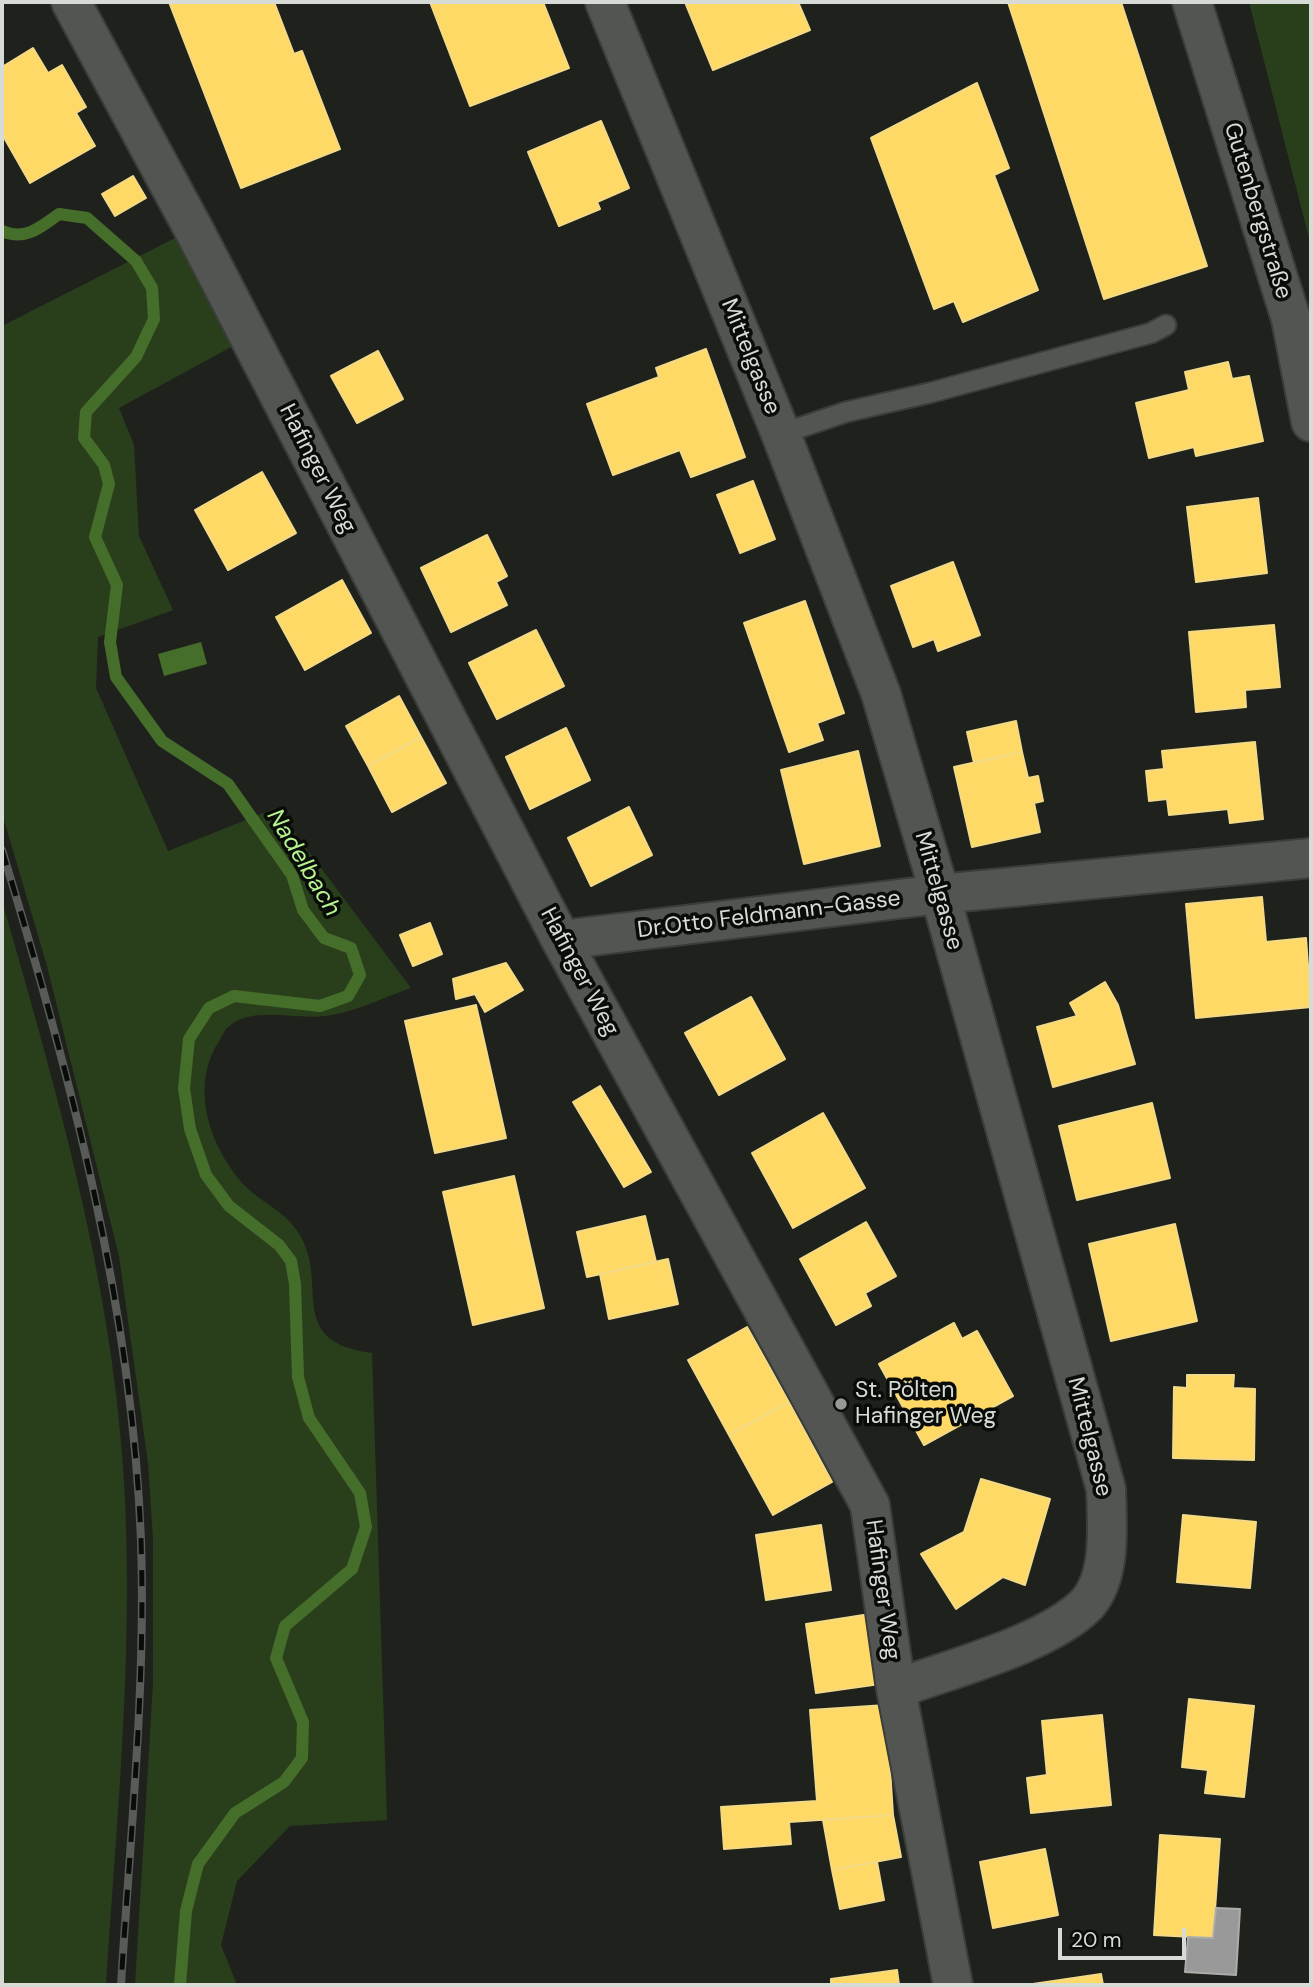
<!DOCTYPE html>
<meta charset="utf-8">
<style>
body{margin:0}
#map{position:relative;width:1313px;height:1987px;overflow:hidden;background:#1f221c;font-family:"DM Sans",sans-serif}
canvas{display:block}
.frame{position:absolute;inset:0;border:4px solid #d7dbd5;pointer-events:none}
.scale{position:absolute;left:1058px;top:1928px;width:128px;height:32px;box-sizing:border-box;border:4px solid #d7dbd5;border-top:0;padding-left:9px;font-size:21px;line-height:24px;white-space:nowrap;color:#d7dbd5;-webkit-text-stroke:5px #090c08;paint-order:stroke}
</style>
<div id="map">
<canvas width="1313" height="1987"></canvas>
<div class="frame"></div>
<div class="scale">20 m</div>
</div>
<script>
const context = document.querySelector('canvas').getContext('2d');
context.lineJoin = 'round';
function fillPath(path, color) { context.fillStyle = color; context.fill(path, 'evenodd'); }
function trace(path, color, width, dash) { context.strokeStyle = color; context.lineWidth = width; context.lineCap = dash ? 'butt' : 'round'; context.setLineDash(dash || []); context.stroke(path); }
function label(font, color, halo, rows, align = 'center') {
  context.font = font + ' "DM Sans",sans-serif'; context.lineWidth = 7; context.setLineDash([]); context.textBaseline = 'middle'; context.strokeStyle = halo; context.fillStyle = color; for (const [text, x, y, turn = 0] of rows) {
    context.save(); context.translate(x, y); context.rotate((+turn || 0) * Math.PI / 180); context.textAlign = isNaN(turn) ? turn : align; if (halo) context.strokeText(text, 0, 0); context.fillText(text, 0, 0); context.restore();
  }
}
const green = new Path2D(`
 M 1249,2 L 1311,2 L 1311,246 Z
 M 177,237 L 233,346 L 119,408 L 134,445 L 139,536 L 173,610 L 98,637 L 96,688 L 168,851 L 276,808 L 411,988 C 384,997 353,1013 325,1016 C 294,1020 251,1005 227,1028 C 223,1032 220,1041 216,1046 C 190,1092 212,1151 246,1187 C 261,1202 283,1211 295,1228 C 334,1278 280,1341 372,1353 L 387,1820 L 290,1826 L 237,1881 L 221,1945 L 237,1985 L 135,1985 L 153,1684 L 153,1538 L 148,1463 L 119,1256 L 47,966 L 2,813 L 2,326 Z
 M 2,901 C 55,1085 110,1275 123,1467 C 135,1640 117,1813 106,1985 L 2,1985 Z`);
const water = new Path2D(`
 M 201,642 L 207,664 L 164,676 L 158,654 Z`);
const homes = new Path2D(`
 M 169,2 L 274,2 L 294,54 L 302,51 L 340,149 L 241,188 Z
 M 430,2 L 543,2 L 569,68 L 470,106 Z
 M 685,2 L 798,2 L 810,30 L 713,70 Z
 M 1008,2 L 1121,2 L 1207,266 L 1104,299 Z
 M 33,48 L 48,73 L 62,65 L 86,107 L 76,113 L 95,146 L 30,183 L 2,134 L 2,67 Z
 M 977,83 L 1009,168 L 994,175 L 1038,290 L 963,322 L 954,301 L 934,309 L 871,138 Z
 M 601,121 L 629,188 L 597,202 L 600,209 L 559,226 L 528,152 Z
 M 133,176 L 146,198 L 115,216 L 102,194 Z
 M 706,349 L 745,457 L 691,477 L 680,450 L 613,475 L 587,404 L 659,377 L 656,368 Z
 M 378,351 L 403,399 L 357,423 L 331,376 Z
 M 1228,362 L 1232,379 L 1249,376 L 1263,441 L 1196,456 L 1194,447 L 1149,458 L 1136,403 L 1189,390 L 1185,372 Z
 M 262,472 L 296,533 L 228,570 L 195,510 Z
 M 753,481 L 775,539 L 740,553 L 717,495 Z
 M 1258,498 L 1267,573 L 1196,582 L 1187,507 Z
 M 487,535 L 507,576 L 496,582 L 507,605 L 451,632 L 421,568 Z
 M 953,562 L 980,635 L 938,651 L 934,639 L 913,647 L 891,586 Z
 M 342,580 L 371,633 L 305,670 L 276,617 Z
 M 805,601 L 844,713 L 817,723 L 823,740 L 789,752 L 744,623 Z
 M 1274,625 L 1280,687 L 1245,690 L 1246,707 L 1196,712 L 1189,632 Z
 M 536,630 L 564,686 L 497,719 L 469,663 Z
 M 399,696 L 421,737 L 368,766 L 346,726 Z
 M 1016,721 L 1022,752 L 974,763 L 967,732 Z
 M 566,728 L 590,780 L 530,809 L 506,757 Z
 M 421,737 L 446,783 L 392,812 L 368,766 Z
 M 1255,742 L 1263,819 L 1230,823 L 1228,809 L 1169,815 L 1167,799 L 1149,801 L 1146,771 L 1164,769 L 1162,751 Z
 M 858,751 L 880,846 L 804,864 L 781,770 Z
 M 1022,752 L 1028,778 L 1038,776 L 1043,801 L 1034,803 L 1040,832 L 972,847 L 954,767 Z
 M 629,807 L 652,855 L 591,886 L 568,838 Z
 M 1262,897 L 1266,942 L 1306,938 L 1311,1007 L 1196,1018 L 1186,904 Z
 M 430,923 L 442,954 L 413,966 L 400,935 Z
 M 506,963 L 523,990 L 485,1012 L 475,994 L 456,999 L 453,979 Z
 M 1105,982 L 1118,1005 L 1135,1064 L 1053,1087 L 1037,1027 L 1077,1016 L 1070,1003 Z
 M 751,997 L 785,1059 L 719,1095 L 685,1033 Z
 M 476,1005 L 506,1138 L 435,1153 L 405,1021 Z
 M 600,1086 L 651,1172 L 624,1187 L 573,1102 Z
 M 1152,1103 L 1170,1178 L 1077,1200 L 1059,1126 Z
 M 823,1113 L 865,1188 L 793,1228 L 752,1153 Z
 M 514,1176 L 544,1308 L 473,1325 L 443,1192 Z
 M 645,1216 L 656,1262 L 587,1277 L 577,1232 Z
 M 866,1222 L 896,1276 L 865,1293 L 871,1306 L 836,1325 L 800,1259 Z
 M 1175,1224 L 1197,1321 L 1111,1341 L 1089,1244 Z
 M 668,1259 L 678,1304 L 609,1319 L 600,1274 Z
 M 954,1323 L 962,1339 L 977,1331 L 1013,1396 L 924,1445 L 879,1364 Z
 M 747,1327 L 789,1402 L 729,1435 L 688,1360 Z
 M 1187,1375 L 1234,1375 L 1233,1388 L 1255,1389 L 1254,1460 L 1173,1458 L 1174,1387 L 1187,1388 Z
 M 789,1402 L 832,1482 L 773,1515 L 729,1435 Z
 M 981,1479 L 1050,1499 L 1025,1585 L 1003,1577 L 956,1609 L 921,1554 L 964,1532 Z
 M 1183,1515 L 1256,1522 L 1250,1588 L 1177,1582 Z
 M 821,1525 L 831,1590 L 766,1600 L 756,1535 Z
 M 870,1614 L 880,1684 L 816,1693 L 806,1624 Z
 M 1189,1699 L 1254,1706 L 1244,1797 L 1205,1793 L 1208,1770 L 1182,1767 Z
 M 886,1705 L 893,1815 L 789,1822 L 791,1844 L 724,1849 L 721,1807 L 817,1801 L 810,1710 Z
 M 1102,1715 L 1111,1805 L 1031,1813 L 1027,1778 L 1047,1775 L 1042,1721 Z
 M 893,1815 L 901,1857 L 832,1870 L 823,1820 Z
 M 1160,1835 L 1220,1839 L 1213,1938 L 1154,1935 Z
 M 1045,1849 L 1058,1915 L 993,1928 L 980,1862 Z
 M 877,1862 L 884,1900 L 840,1909 L 832,1870 Z
 M 897,1970 L 899,1985 L 831,1985 L 831,1979 Z
 M 1101,1974 L 1103,1985 L 1026,1985 Z`);
const industry = new Path2D(`
 M 1216,1908 L 1240,1909 L 1236,1975 L 1185,1972 L 1188,1937 L 1213,1938 Z`);
const stream = new Path2D(`
 M 2,231 C 25,241 40,228 59,214 L 87,218 L 136,261 L 152,288 L 154,319 L 136,357 L 86,412 L 84,438 L 104,465 L 109,484 L 95,537 L 117,585 L 110,642 L 116,677 L 162,741 L 228,784 L 292,875 L 303,910 L 324,938 L 351,948 L 360,975 L 348,996 L 320,1006 L 234,996 L 209,1008 L 189,1039 L 184,1088 L 190,1129 L 206,1175 L 229,1206 L 279,1245 L 291,1261 L 295,1284 L 298,1377 L 309,1418 L 360,1493 L 366,1527 L 352,1569 L 285,1626 L 276,1658 L 303,1722 L 302,1758 L 284,1782 L 235,1813 L 198,1864 L 186,1911 L 180,1985`);
const service = new Path2D(`
 M 781,434 L 846,412 L 929,393 L 1151,333 L 1166,325`);
const minor = new Path2D(`
 M 71,2 L 194,230 L 561,940 L 870,1505 L 896,1689 L 953,1985
 M 605,2 L 781,434 L 881,694 L 940,894 L 1106,1489 C 1107,1524 1112,1576 1087,1604 C 1048,1644 949,1669 896,1689
 M 1192,2 L 1291,319 L 1311,422
 M 561,940 L 940,894 L 1311,858`);
const rail = new Path2D(`
 M 2,850 C 70,1073 132,1306 141,1540 C 146,1688 130,1838 121,1985`);
const markers = [
 [841,1404,7,"#979a94"]
];
const streetNames = [
 ["Gutenbergstraße",1257,211,73],
 ["Mittelgasse",750,357,68],
 ["Hafinger Weg",317,469,63],
 ["Mittelgasse",938,891,74],
 ["Dr.Otto Feldmann-Gasse",769,915,-7],
 ["Hafinger Weg",579,972,62],
 ["Mittelgasse",1089,1437,76],
 ["Hafinger Weg",882,1590,82]
];
const poiNames = [
 ["St. Pölten",855,1391],
 ["Hafinger Weg",855,1417]
];
const waterNames = [
 ["Nadelbach",303,863,59]
];
fillPath(green, '#293f1c');
fillPath(water, '#466e2b');
fillPath(homes, '#ffd966');
trace(homes, '#f3da87', 2);
fillPath(industry, '#999');
trace(industry, '#acadab', 2);
trace(stream, '#466e2b', 12);
trace(service, '#3a3d38', 23);
trace(minor, '#3a3d38', 42);
trace(service, '#525551', 19);
trace(minor, '#525551', 38);
trace(rail, '#595b58', 8);
trace(rail, '#090c08', 5, [16]);
for (const [x, y, r, color] of markers) { const dot = new Path2D(); dot.arc(x, y, r, 0, 2 * Math.PI); context.fillStyle = color; context.fill(dot); trace(dot, '#090c08', 2.5); }
label('23px', '#d7dbd5', '#090c08', streetNames);
label('23px', '#d7dbd5', '#090c08', poiNames, 'left');
label('italic 24px', '#b6f490', '#090c08', waterNames);
</script>
